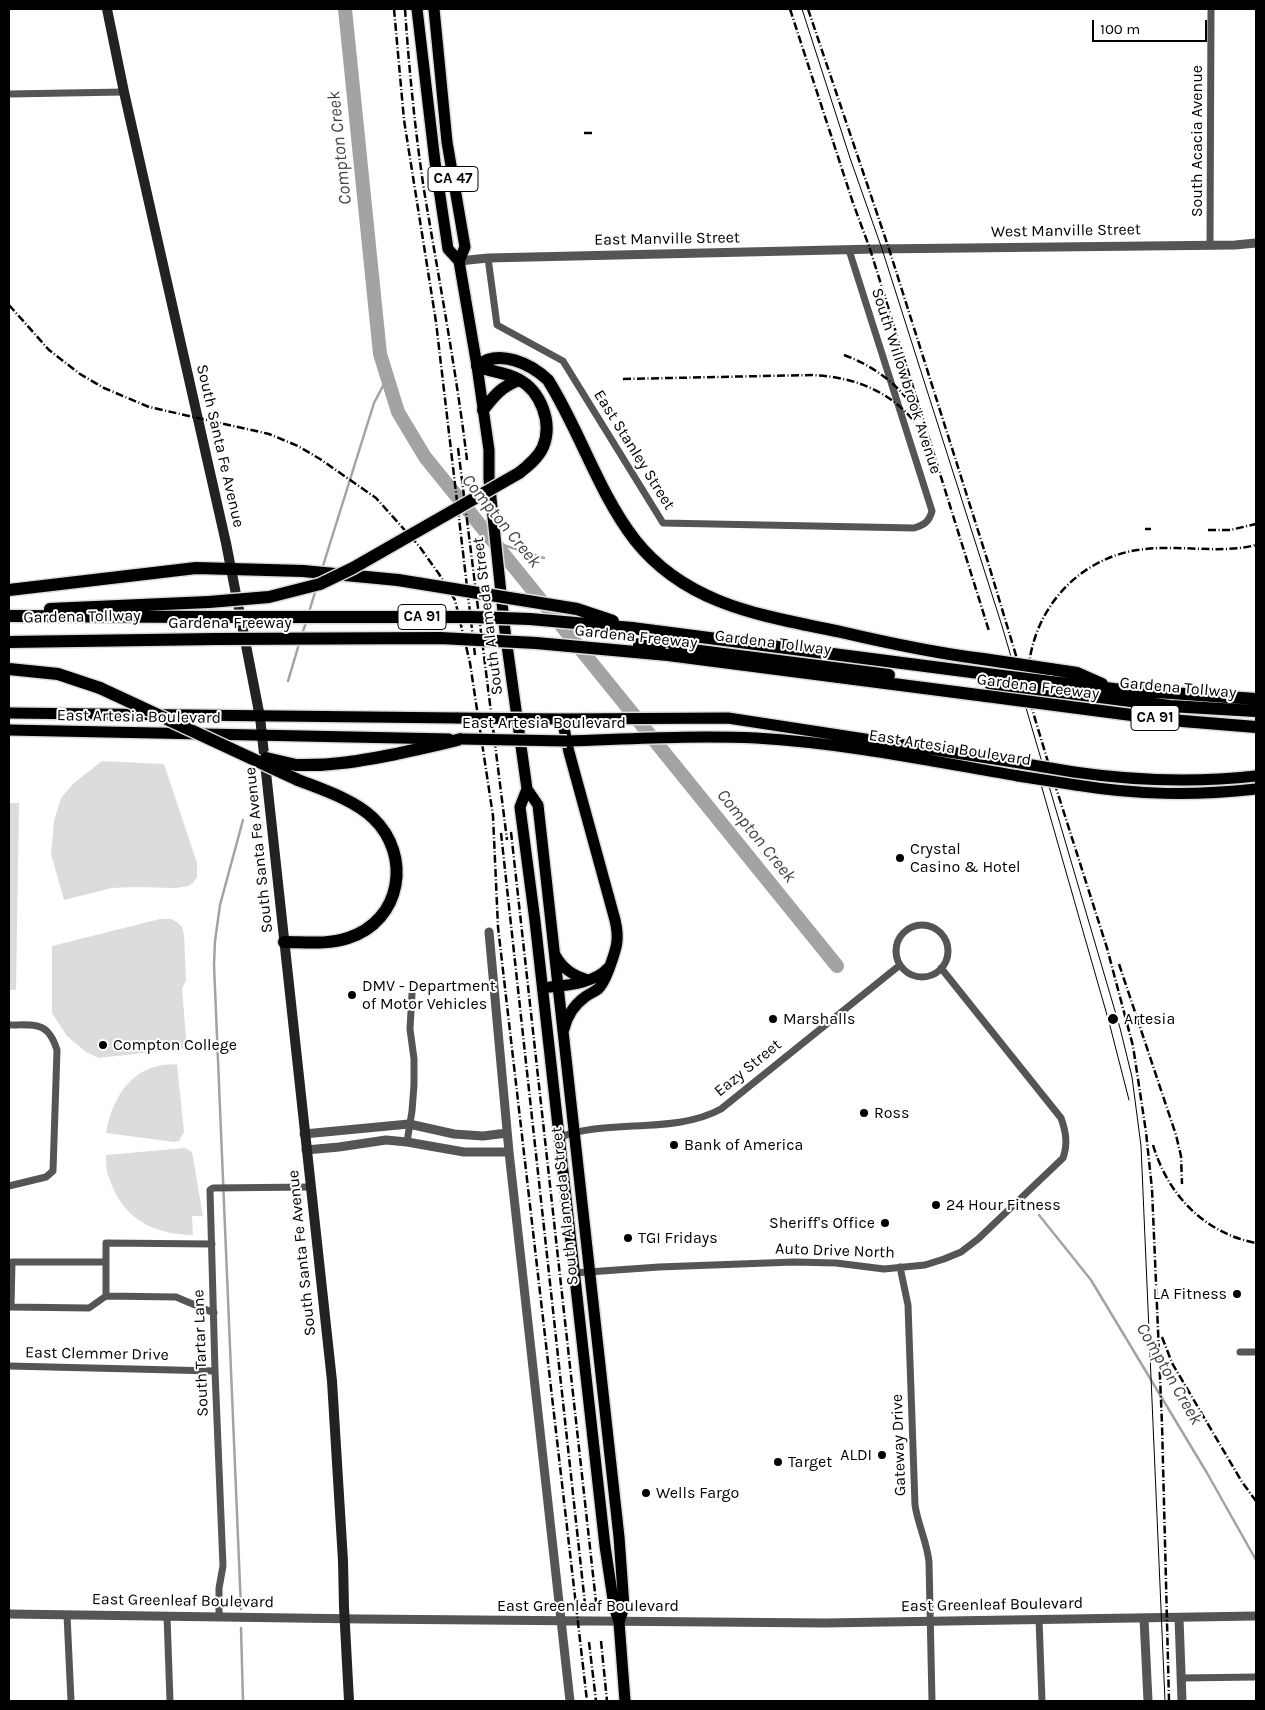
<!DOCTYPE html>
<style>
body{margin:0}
#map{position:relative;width:1265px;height:1710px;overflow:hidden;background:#fff;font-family:Karla,sans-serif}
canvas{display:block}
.frame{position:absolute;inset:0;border:10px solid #000;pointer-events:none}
.scale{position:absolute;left:1092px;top:20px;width:115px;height:22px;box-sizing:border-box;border:2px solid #000;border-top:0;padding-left:6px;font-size:15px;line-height:18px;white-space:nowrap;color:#000;-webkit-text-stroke:4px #fff;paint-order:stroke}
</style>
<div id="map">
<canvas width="1265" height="1710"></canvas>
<div class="frame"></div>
<div class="scale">100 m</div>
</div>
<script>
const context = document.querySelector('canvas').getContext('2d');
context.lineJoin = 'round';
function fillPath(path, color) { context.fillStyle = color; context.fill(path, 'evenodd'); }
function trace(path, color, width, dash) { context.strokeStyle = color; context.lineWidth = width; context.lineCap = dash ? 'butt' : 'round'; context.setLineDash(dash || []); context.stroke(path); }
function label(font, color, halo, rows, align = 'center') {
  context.font = font + ' Karla,sans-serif'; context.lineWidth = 4; context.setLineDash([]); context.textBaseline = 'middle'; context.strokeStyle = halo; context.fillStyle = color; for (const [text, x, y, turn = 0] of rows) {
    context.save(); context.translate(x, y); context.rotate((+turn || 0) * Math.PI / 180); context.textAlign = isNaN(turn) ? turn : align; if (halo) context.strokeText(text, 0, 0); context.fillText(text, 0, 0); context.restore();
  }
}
const green = new Path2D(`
 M 102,761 L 164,764 L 197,863 L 197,877 L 193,883 L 188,886 L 176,888 L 135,887 L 112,888 L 64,900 L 51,854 L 54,821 L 61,798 L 74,783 Z
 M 9,803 L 19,803 L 16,990 L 9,990 Z
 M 160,919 L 171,919 L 177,922 L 182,927 L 184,935 L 186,980 L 182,989 L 187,1048 L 99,1058 L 86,1052 L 67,1036 L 52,1013 L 52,946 Z
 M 177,1064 L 184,1132 L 179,1141 L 174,1142 L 106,1133 C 111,1104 126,1073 158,1066 C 164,1064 171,1065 177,1064 Z
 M 185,1148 L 192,1152 L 203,1216 L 192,1216 L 193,1235 C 152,1234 123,1219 109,1178 C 106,1171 106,1162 106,1155 Z`);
const stream = new Path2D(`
 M 500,544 L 544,558
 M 322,569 L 374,403 L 387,378
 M 309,612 L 316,589
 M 302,634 L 307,620
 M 288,681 L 299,644
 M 1039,1215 L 1091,1280 L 1207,1473 L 1256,1560
 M 241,1609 L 214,965 L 215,941 L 220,905 L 243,820
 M 241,1628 L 243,1701`);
const river = new Path2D(`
 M 345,9 L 380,354 L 398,412 L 425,457 L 837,966`);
const minor = new Path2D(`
 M 9,94 L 124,92
 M 1210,244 L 1211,9
 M 488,258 L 497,325 L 563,361 L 663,523 L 914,528 C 924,525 929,522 932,511 L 849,250
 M896 951a26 26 0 1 1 52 0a26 26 0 1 1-52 0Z
 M 9,1025 C 35,1025 48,1021 57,1050 L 53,1171 L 46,1177 L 9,1186
 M 558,1138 C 606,1118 674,1135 721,1109 L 900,965
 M 407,1142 L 412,1111 L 414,1085 L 414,1059 L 410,1029 L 412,994
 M 212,1244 L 106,1243 L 106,1296 L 176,1297 L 214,1313
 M 106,1262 L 12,1262 L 11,1307 L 89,1308 L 106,1296
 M 900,1267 L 908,1305 L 915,1505 C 918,1525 927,1542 929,1562 L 932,1701
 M 574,1273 L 659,1267 L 794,1262 L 836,1263 L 884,1269 L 925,1265 L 944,1259 L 961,1252 L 978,1239 L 1063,1158 C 1068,1144 1066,1132 1061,1118 L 941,968
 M 1240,1352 L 1256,1352
 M 9,1366 L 215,1371
 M 67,1615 L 71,1701
 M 167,1616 L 170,1701
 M 219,1617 L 219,1588 L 223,1566 L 215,1371 L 210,1190 L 213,1188 L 311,1187
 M 1039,1619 L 1042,1701
 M 1181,1678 L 1256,1677`);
const tertiary = new Path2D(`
 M 459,261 L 488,258 L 876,249 L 1235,245 L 1256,243
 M 489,932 L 509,1152 L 570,1701
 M 304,1134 L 409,1124 L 454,1134 L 483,1136 L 507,1133
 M 306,1150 L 339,1147 L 386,1140 L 407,1142 L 464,1152 L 509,1152
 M 9,1614 L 363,1619 L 825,1623 L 1256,1616
 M 1144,1618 L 1148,1701
 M 1179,1618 L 1182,1701`);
const secondary = new Path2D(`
 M 107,9 L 124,92 L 226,543 L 260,717 L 332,1381 L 343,1561 L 344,1607 L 349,1701`);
const primary = new Path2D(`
 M 417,9 L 435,162 L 448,249 L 459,261
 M 434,9 L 447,142 L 465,247 L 459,261 L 477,366 L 489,450 L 489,479 L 505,631 L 527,789 L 520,807 L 535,921 L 605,1546 L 614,1606 L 619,1622 L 625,1701
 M 9,713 L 458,718
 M 9,730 L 449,739
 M 567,741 C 630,739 693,735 756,738 C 844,743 931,761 1018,776
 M 1074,772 C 1136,781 1193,783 1256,776
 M 1076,785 C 1139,795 1192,796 1256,789
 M 527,789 L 538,805 L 619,1537 L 624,1607 L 619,1622
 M 555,955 C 563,969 573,976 588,980
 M 550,987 C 570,985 595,983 609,967
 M 564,1029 C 567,1016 574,1005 585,997 C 589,994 594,992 598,989 C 604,983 606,976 609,969 C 616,949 620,941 615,920 L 569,752 L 562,719 L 728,718 L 1014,762`);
const motorway = new Path2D(`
 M 483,410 C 495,395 501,387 519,380
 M 519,473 C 528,466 538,458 543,447 C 553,423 541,391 518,379 C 505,372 490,372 477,366 C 499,348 531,364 548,380 C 580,431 598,492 635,540 C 687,606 765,616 841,632 C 888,643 935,653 983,659
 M 9,590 L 196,568 L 303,571 L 398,580
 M 50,609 L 209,602
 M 9,616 L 212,617
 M 632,628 L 987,674
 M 9,642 L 216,639
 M 660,646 L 889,675
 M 668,655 L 986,696
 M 9,669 L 58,674 L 100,688
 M 1050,669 L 1077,673 L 1102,684
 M 1051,682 L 1114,689 L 1256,699
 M 1053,691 L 1170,706 L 1256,711
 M 1055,705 L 1170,720 L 1256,727
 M 296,765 C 333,766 360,761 396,754 C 418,749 439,745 461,739
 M 284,942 C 305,942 327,945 348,938 C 402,921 412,855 373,818 C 355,800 321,789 298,780`);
const tram = new Path2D(`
 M 802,9 L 850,158 L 882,249 L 1002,626 L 1120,1028 L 1132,1077 L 1141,1146 L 1165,1701
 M 1036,767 L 1109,1022 L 1129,1100`);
const rail = new Path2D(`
 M 394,9 L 404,120 L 436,322 L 475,655
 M 405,9 C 409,69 415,130 424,190 C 439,280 456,369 467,460
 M 790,9 L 853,203 L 870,249 L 989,631
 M 808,9 L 889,249 L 987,559 L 1051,772 L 1107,948 L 1133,1046 L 1146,1132 L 1152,1189 L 1162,1424 L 1169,1701
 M 584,133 L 593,133
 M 9,305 L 49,350 L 80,374 L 104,388 L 149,407 L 269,434 L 298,446 L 320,459 L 376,498 L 419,546 L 439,574 L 455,600 L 470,663 L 493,816 L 498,927 L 587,1701
 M 844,355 C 874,366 900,385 917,413
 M 623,379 L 811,375 C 860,377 900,395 926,438
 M 458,448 L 507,840
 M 1145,529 L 1151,529
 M 1208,530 L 1230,530 L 1256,524
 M 1028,683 C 1027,614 1077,555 1146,549 C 1183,545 1221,554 1256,545
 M 511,832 L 596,1602
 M 501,833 L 585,1604
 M 1119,964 L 1176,1135 L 1181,1156 L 1182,1184
 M 1153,1145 C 1168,1195 1204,1233 1256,1243
 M 1162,1337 L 1172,1363 L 1242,1482 L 1256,1501
 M 601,1641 L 607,1701
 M 589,1642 L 596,1701`);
const primaryBridge = new Path2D(`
 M 458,718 L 562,719
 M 461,739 L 567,741
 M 1014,762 L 1074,772
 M 1018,776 L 1076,785`);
const motorwayBridge = new Path2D(`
 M 398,580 L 577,609 L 613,621
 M 209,602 L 269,597 L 320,584 L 353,568 L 519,473
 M 212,617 L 471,617 L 530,619 L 632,628
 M 216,639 L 440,638 L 536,643 L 668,655
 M 639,644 L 660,646
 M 983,659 L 1050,669
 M 987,674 L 1051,682
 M 989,683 L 1053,691
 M 100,688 L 298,780
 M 986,696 L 1055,705
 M 266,758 L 296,765`);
const markers = [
 [900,858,5,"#000"],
 [352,995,5,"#000"],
 [773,1019,5,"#000"],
 [1113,1019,6,"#000"],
 [103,1045,5,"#000"],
 [864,1113,5,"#000"],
 [674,1145,5,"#000"],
 [936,1205,5,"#000"],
 [885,1223,5,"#000"],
 [628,1238,5,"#000"],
 [1237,1294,5,"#000"],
 [882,1455,5,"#000"],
 [778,1462,5,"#000"],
 [646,1493,5,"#000"]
];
const shields = [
 [453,179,50],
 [422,617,48],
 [1155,718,48]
];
const shieldNames = [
 ["CA 47",453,179],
 ["CA 91",422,617],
 ["CA 91",1155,718]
];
const streetNames = [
 ["South Acacia Avenue",1197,141,-90],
 ["West Manville Street",1066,231,-1],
 ["East Manville Street",667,239,-1],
 ["South Willowbrook Avenue",906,381,72],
 ["South Santa Fe Avenue",220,446,77],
 ["East Stanley Street",634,450,58],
 ["South Alameda Street",488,616,-97],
 ["Gardena Tollway",82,617,-1],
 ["Gardena Freeway",230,623],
 ["Gardena Freeway",636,637,6],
 ["Gardena Tollway",773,643,7],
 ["Gardena Freeway",1038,687,7],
 ["Gardena Tollway",1178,688,5],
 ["East Artesia Boulevard",139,717,1],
 ["East Artesia Boulevard",544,723],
 ["East Artesia Boulevard",950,748,9],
 ["South Santa Fe Avenue",259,850,-96],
 ["Eazy Street",748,1068,-39],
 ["South Alameda Street",565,1206,-96],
 ["Auto Drive North",835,1251,2],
 ["South Santa Fe Avenue",302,1253,-96],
 ["South Tartar Lane",201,1353,-92],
 ["East Clemmer Drive",97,1354,1],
 ["Gateway Drive",899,1445,-92],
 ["East Greenleaf Boulevard",183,1601,1],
 ["East Greenleaf Boulevard",992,1605,-1],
 ["East Greenleaf Boulevard",588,1606]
];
const poiNames = [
 ["Crystal",910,849],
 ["Casino & Hotel",910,867],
 ["DMV - Department",362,986],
 ["of Motor Vehicles",362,1004],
 ["Marshalls",783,1019],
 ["Artesia",1124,1019],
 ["Compton College",113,1045],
 ["Ross",874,1113],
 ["Bank of America",684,1145],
 ["24 Hour Fitness",946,1205],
 ["Sheriff's Office",875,1223,"right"],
 ["TGI Fridays",638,1238],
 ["LA Fitness",1227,1294,"right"],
 ["ALDI",872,1455,"right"],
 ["Target",788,1462],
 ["Wells Fargo",656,1493]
];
const waterNames = [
 ["Compton Creek",340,148,-96],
 ["Compton Creek",501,521,51],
 ["Compton Creek",756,836,51],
 ["Compton Creek",1169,1374,60]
];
fillPath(green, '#dcdcdc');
trace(stream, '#a3a3a3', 2.5);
trace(river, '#a3a3a3', 14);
trace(primary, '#dbdbdb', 14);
trace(motorway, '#dbdbdb', 15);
trace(minor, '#555', 7);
trace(tertiary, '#555', 9);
trace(secondary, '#222', 10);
trace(primary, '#000', 11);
trace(motorway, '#000', 12);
trace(tram, '#000', 1);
trace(rail, '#000', 2.5, [8, 2.5, 1, 2.5]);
trace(primaryBridge, '#dbdbdb', 14, []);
trace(motorwayBridge, '#dbdbdb', 15, []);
trace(primaryBridge, '#000', 11);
trace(motorwayBridge, '#000', 12);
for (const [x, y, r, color] of markers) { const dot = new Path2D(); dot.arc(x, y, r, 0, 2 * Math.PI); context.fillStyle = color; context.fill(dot); trace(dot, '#fff', 2); }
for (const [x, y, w] of shields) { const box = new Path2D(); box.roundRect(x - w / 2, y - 12.5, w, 25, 4); context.fillStyle = '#fff'; context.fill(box); trace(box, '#000', 1); }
label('bold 15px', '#000', null, shieldNames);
label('16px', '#000', '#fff', streetNames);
label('16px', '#000', '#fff', poiNames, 'left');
label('italic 18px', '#444', '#fff', waterNames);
</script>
